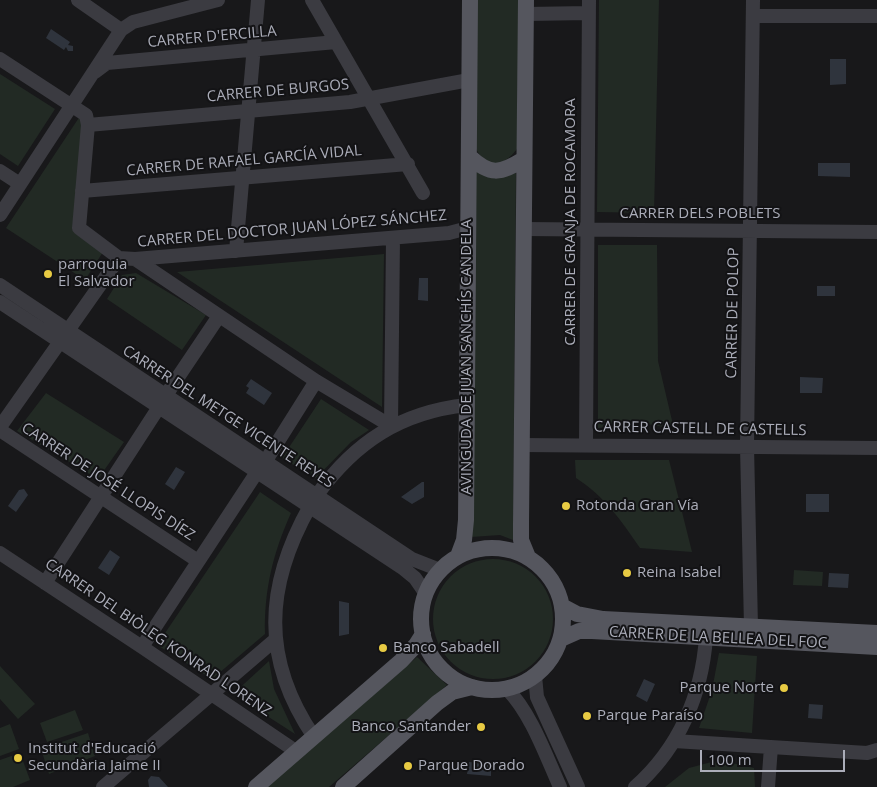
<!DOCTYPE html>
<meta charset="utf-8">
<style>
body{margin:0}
#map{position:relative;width:877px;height:787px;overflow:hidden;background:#18181a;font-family:"Open Sans",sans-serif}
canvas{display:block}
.scale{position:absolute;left:700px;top:750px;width:145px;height:22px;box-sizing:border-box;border:2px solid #abadb9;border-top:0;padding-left:6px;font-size:15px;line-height:18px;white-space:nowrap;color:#abadb9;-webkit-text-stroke:4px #131315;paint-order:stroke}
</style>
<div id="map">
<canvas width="877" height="787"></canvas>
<div class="scale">100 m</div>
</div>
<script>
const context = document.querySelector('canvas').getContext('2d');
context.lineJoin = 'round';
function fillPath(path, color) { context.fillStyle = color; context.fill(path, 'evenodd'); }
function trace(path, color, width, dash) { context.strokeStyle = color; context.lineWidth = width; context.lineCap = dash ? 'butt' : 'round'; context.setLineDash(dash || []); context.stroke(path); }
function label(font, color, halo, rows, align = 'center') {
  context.font = font + ' "Open Sans",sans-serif'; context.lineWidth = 4; context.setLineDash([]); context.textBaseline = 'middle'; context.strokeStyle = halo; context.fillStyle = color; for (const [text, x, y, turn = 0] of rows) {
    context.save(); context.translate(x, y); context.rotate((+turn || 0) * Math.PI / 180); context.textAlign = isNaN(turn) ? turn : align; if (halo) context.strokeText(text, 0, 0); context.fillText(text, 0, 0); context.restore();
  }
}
const green = new Path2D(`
 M 476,0 L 519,0 L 517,149 C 503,167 487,171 475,147 Z
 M 599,0 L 659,0 L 654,213 L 597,212 Z
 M 0,74 L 55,109 L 18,166 L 0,154 Z
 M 86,107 L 75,233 L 103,252 L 85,280 L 6,228 Z
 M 475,171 L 498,178 L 516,173 L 513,540 L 500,535 L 471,537 Z
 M 598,245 L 657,245 L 658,361 L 674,429 L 642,423 L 598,428 Z
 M 384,254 L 382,407 L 177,272 Z
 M 136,273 L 206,315 L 182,350 L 107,299 L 122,275 Z
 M 46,393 L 124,442 L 98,479 L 17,431 Z
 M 321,399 L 369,430 L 351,442 L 316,478 L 282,458 Z
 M 575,460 L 669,460 L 692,552 L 640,548 C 621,520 604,496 576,478 Z
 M 260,492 L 291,513 C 273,553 264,590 265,634 L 212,679 L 157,645 Z
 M433 619a60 60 0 1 1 120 0a60 60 0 1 1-120 0Z
 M 794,570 L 823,572 L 822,586 L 793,585 Z
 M 719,653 L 757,656 L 752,733 L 699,728 L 712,690 Z
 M 417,657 L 447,685 L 329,787 L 267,787 Z
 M 269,661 L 274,689 L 295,734 L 233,694 Z
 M 0,666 L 35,704 L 18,719 L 0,699 Z
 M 75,710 L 83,730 L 47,742 L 40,723 Z
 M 10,724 L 19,749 L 0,756 L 0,728 Z
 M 88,733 L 95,756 L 49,774 L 41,749 Z
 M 20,753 L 30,780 L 13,787 L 0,787 L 0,760 Z
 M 719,760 L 754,768 L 755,787 L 665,787 L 689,768 Z`);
const water = new Path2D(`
 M 51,29 L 70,42 L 68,45 L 73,46 L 73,51 L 68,51 L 66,47 L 64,50 L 46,38 Z
 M 830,59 L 846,59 L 846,84 L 830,85 Z
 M 818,163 L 850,163 L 850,177 L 818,176 Z
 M 419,278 L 428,278 L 428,301 L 418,300 Z
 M 817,286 L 835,286 L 835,296 L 817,296 Z
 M 800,377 L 823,378 L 822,393 L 800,393 Z
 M 251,379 L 272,393 L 264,405 L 246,393 L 249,388 L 246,386 Z
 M 176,467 L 185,472 L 174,490 L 165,484 Z
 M 422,482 L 424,482 L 424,497 L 412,504 L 401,497 Z
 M 19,490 L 24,489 L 28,495 L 16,512 L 8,506 Z
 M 806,494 L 829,494 L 829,512 L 806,512 Z
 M 110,550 L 120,557 L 109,575 L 98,568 Z
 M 829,573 L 849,574 L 848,588 L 828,587 Z
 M 339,601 L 349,603 L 349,634 L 339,636 Z
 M 644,679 L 655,684 L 647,702 L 636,696 Z
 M 809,704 L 823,705 L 822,719 L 808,718 Z
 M 469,762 L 491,764 L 491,776 L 467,774 Z
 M 151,776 L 159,777 L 168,787 L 149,787 L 148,780 Z`);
const minor = new Path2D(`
 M 78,0 L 121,30
 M 312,0 L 423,193
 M 526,14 L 589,13
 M 753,16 L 877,16
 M 0,59 L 86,115 L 88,125 L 79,228 L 119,258
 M 95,72 L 107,63 L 336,42
 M 88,125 L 350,102 L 469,80
 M 0,171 L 20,184
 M 82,191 L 408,164
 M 0,215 L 121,30 L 133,22 L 218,0
 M 523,229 L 877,232
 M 236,251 L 258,0
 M 119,258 L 135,259 L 449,233 L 468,228
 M 135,259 L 316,381 L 391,426 L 393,238
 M 0,285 L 412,559 L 440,570
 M 0,302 L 404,569 L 415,578 L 426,594
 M 166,395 L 219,316
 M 0,427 L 119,258
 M 0,430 L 198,561
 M 586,444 L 589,0
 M 522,445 L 877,448
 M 265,462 L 316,381
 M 317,495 C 355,442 401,412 467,405
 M 310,506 C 265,586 261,659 314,737
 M 0,553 L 142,647 L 297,752
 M 45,583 L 159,407
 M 751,627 L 747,446 L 753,0
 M 142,647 L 257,472
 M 535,676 L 537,697 L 578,787
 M 507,689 C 531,713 546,756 560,787
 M 674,741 L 867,753 L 877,750
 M 103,787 L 276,639
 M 635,787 C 679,748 702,695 706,637
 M 768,787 L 771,747`);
const major = new Path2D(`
 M 526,0 L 521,524 L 521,540 L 528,557
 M 469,156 C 490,176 500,174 524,159
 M421 619a71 71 0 1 1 142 0a71 71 0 1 1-142 0Z
 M 458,556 L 464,540 L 466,520 L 470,0
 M 562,606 L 577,614 L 603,619 L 877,633
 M 561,639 L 579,631 L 592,631 L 877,647
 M 256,787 L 401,661 L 416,645 L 423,634
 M 343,787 L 437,703 L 452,692 L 472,687`);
const markers = [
 [48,274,5,"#e7ca43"],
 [566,506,5,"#e7ca43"],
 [627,573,5,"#e7ca43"],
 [383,648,5,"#e7ca43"],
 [784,688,5,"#e7ca43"],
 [587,716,5,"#e7ca43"],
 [481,727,5,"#e7ca43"],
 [18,758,5,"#e7ca43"],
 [408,766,5,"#e7ca43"]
];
const streetNames = [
 ["CARRER D'ERCILLA",212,37,-5],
 ["CARRER DE BURGOS",278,91,-5],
 ["CARRER DE RAFAEL GARCÍA VIDAL",244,161,-5],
 ["CARRER DELS POBLETS",700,214],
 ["CARRER DE GRANJA DE ROCAMORA",571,222,-90],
 ["CARRER DEL DOCTOR JUAN LÓPEZ SÁNCHEZ",292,229,-5],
 ["CARRER DE POLOP",733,313,-89],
 ["AVINGUDA DE JUAN SANCHÍS CANDELA",467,357,-90],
 ["CARRER DEL METGE VICENTE REYES",228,417,33],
 ["CARRER CASTELL DE CASTELLS",700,429,1],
 ["CARRER DE JOSÉ LLOPIS DÍEZ",108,482,33],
 ["CARRER DEL BIÒLEG KONRAD LORENZ",158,638,34],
 ["CARRER DE LA BELLEA DEL FOC",718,638,3]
];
const poiNames = [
 ["parroquia",58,265],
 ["El Salvador",58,282],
 ["Rotonda Gran Vía",576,506],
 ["Reina Isabel",637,573],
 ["Banco Sabadell",393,648],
 ["Parque Norte",774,688,"right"],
 ["Parque Paraíso",597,716],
 ["Banco Santander",471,727,"right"],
 ["Institut d'Educació",28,749],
 ["Secundària Jaime II",28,766],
 ["Parque Dorado",418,766]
];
fillPath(green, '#222a24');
fillPath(water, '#2f343d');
trace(minor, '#3b3b41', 14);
trace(major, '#55565e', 16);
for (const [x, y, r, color] of markers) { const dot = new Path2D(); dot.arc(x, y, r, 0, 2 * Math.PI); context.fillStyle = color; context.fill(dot); trace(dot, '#131315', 2); }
label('15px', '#abadb9', '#131315', streetNames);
label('15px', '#abadb9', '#131315', poiNames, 'left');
</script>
